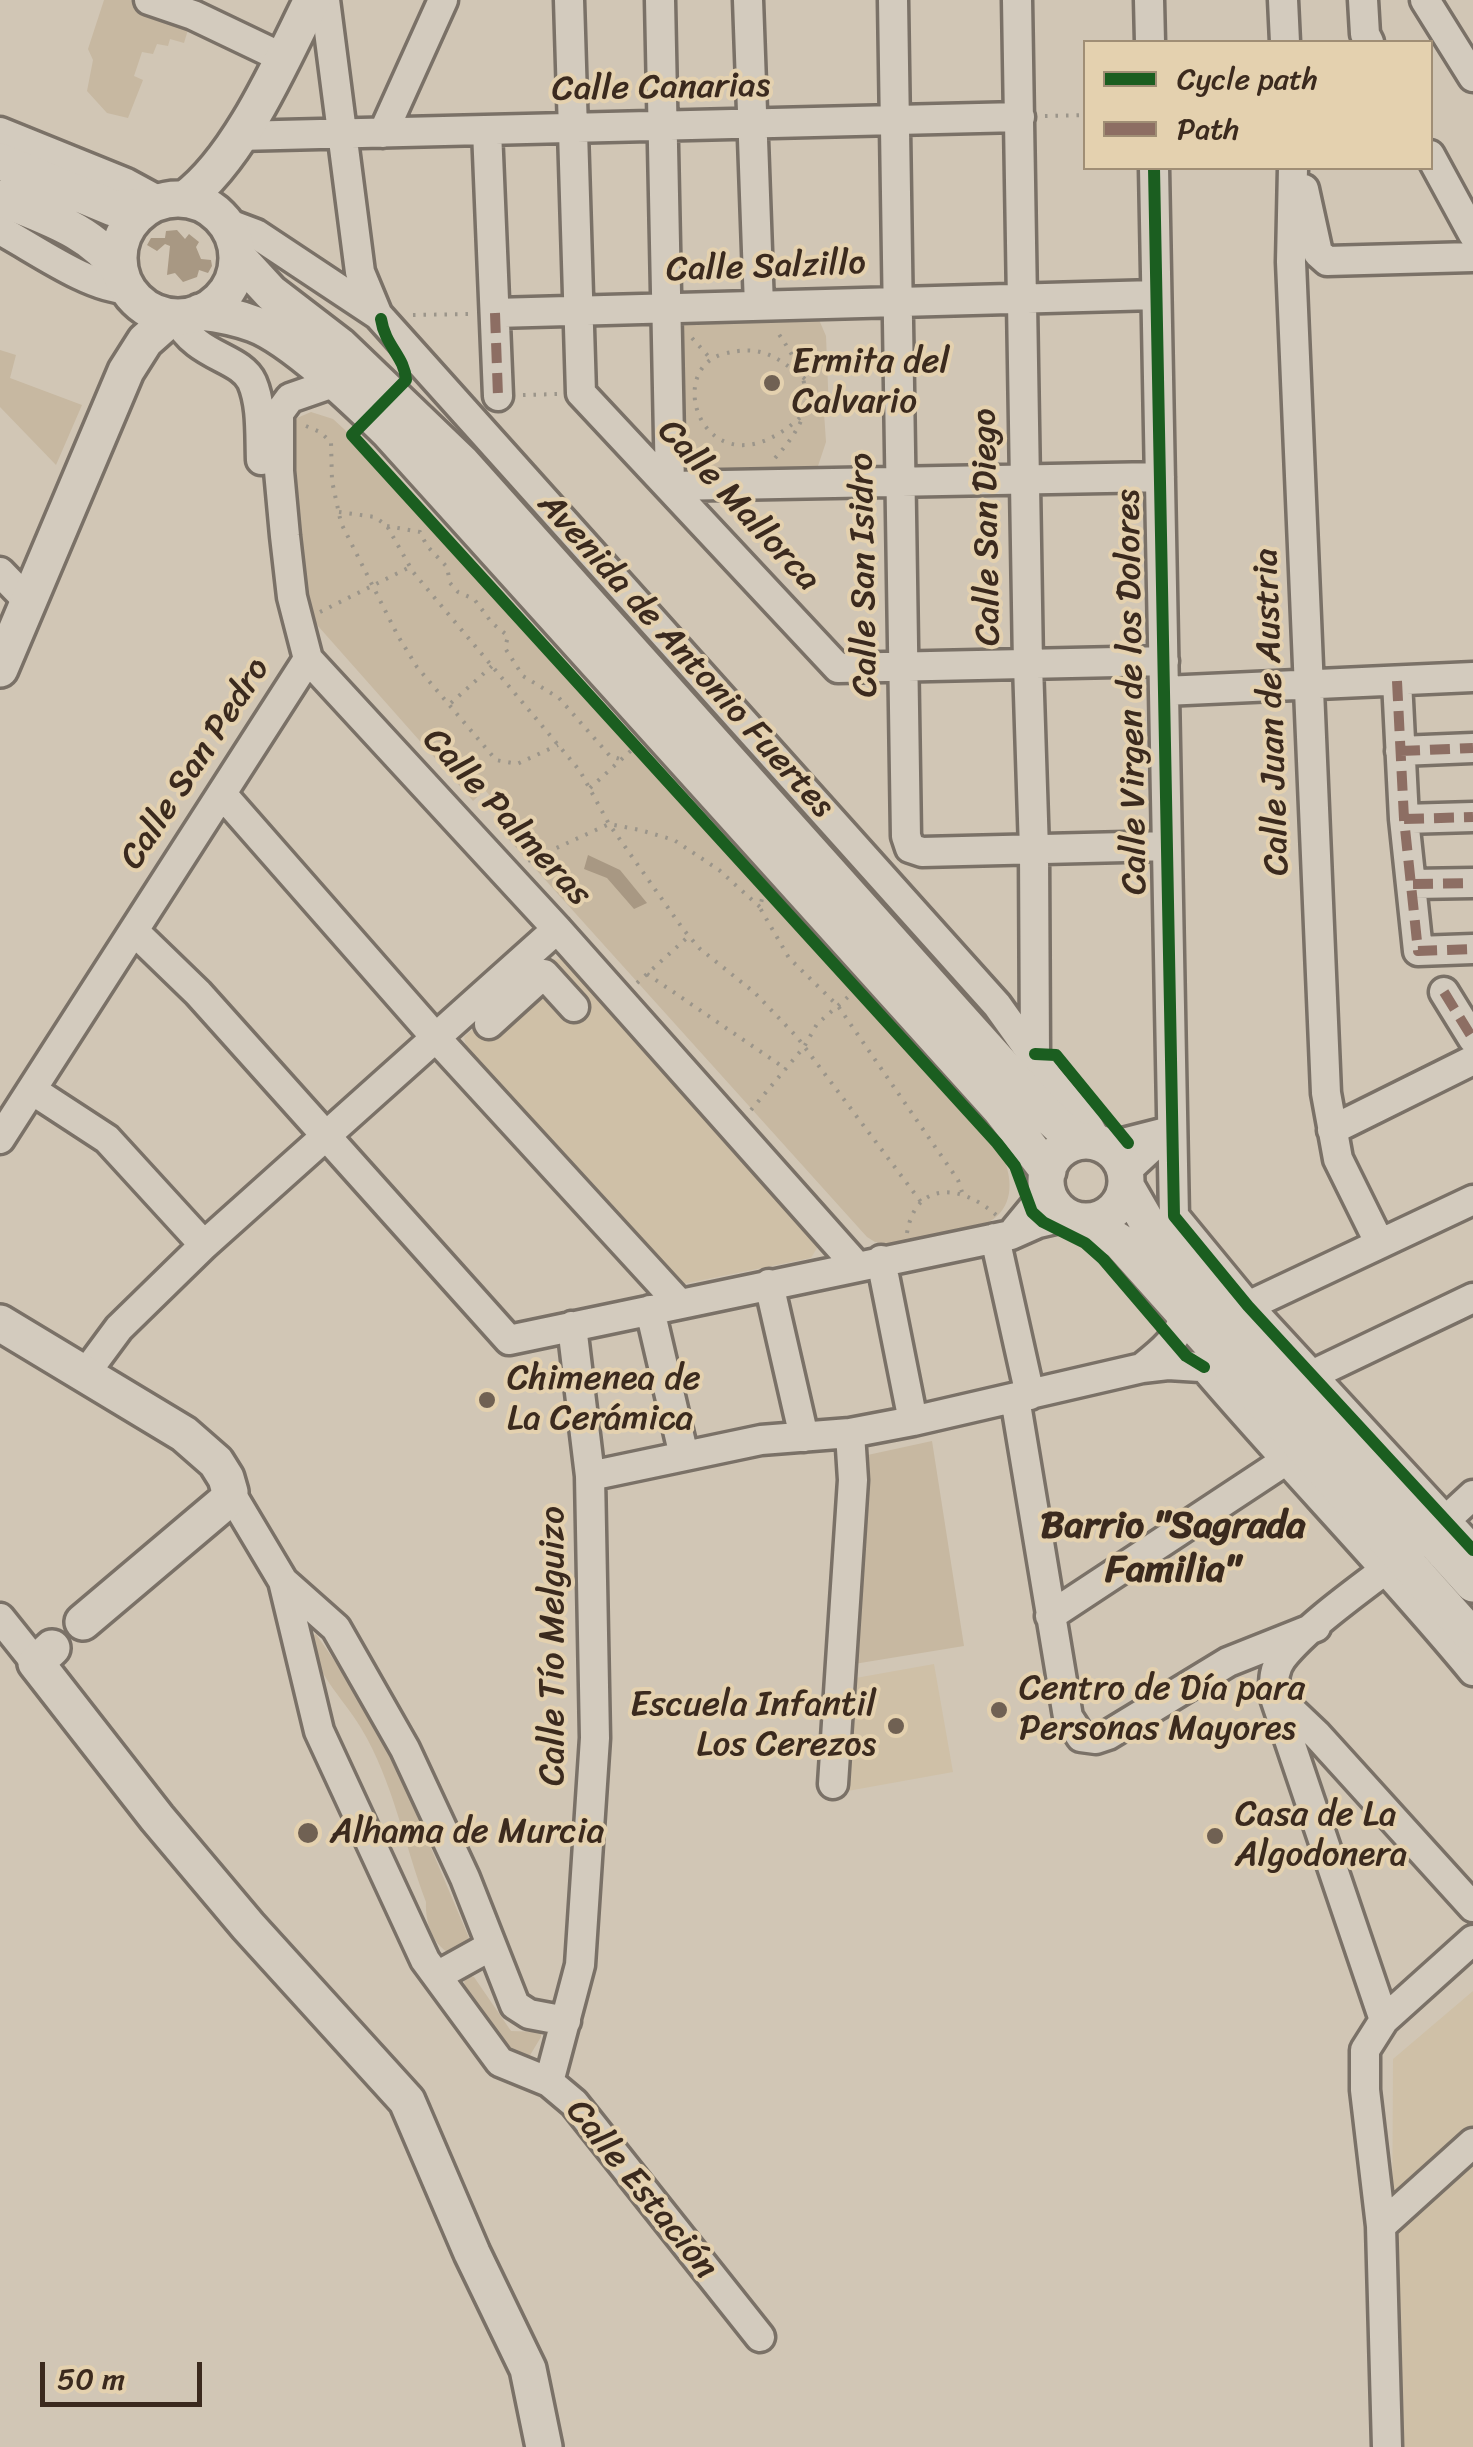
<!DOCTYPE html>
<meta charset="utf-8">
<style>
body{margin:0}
#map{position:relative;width:1473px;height:2447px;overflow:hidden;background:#d1c6b5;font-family:Sriracha,sans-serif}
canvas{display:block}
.legend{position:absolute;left:1083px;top:40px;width:350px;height:130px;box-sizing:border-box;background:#e4d1af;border:2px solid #a08e75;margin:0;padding:12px 18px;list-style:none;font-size:30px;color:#3b2a1e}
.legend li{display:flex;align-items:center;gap:20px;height:50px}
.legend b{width:50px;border:2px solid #a08e75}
.scale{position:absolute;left:40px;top:2362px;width:162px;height:45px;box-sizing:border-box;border:5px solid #3b2a1e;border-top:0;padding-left:12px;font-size:30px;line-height:35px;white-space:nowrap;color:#3b2a1e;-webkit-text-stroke:8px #e4d1af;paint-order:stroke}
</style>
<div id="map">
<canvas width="1473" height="2447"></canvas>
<ul class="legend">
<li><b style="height:12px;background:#1b5e20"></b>Cycle path</li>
<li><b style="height:12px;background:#8d6e63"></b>Path</li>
</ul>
<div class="scale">50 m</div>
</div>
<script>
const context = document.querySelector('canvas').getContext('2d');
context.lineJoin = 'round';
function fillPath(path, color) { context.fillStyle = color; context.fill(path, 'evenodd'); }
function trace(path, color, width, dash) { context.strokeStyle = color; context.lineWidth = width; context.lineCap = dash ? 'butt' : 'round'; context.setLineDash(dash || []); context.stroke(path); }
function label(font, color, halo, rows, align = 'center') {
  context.font = font + ' Sriracha,sans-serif'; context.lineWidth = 8; context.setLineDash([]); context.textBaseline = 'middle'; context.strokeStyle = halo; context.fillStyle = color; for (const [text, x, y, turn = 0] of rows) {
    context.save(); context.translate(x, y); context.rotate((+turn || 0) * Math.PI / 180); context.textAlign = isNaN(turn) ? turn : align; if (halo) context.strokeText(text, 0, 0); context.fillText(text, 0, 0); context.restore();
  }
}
const built = new Path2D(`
 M 562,959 L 815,1238 L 817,1248 L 811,1258 L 683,1284 L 466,1046 L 464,1037 L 550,960 Z
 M 934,1664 L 953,1772 L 842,1792 L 850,1679 Z
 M 1473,1991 L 1473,2447 L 1404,2447 L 1392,2255 L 1393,2059 Z`);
const green = new Path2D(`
 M 104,0 L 130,0 L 190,23 L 184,43 L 170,39 L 168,46 L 157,44 L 153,54 L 142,52 L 134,76 L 143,80 L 128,118 L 107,113 L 87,91 L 93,60 L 88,49 Z
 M 817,315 L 826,336 L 829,412 L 824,413 L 826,442 L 815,475 L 695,474 L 684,460 L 679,320 Z
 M 0,350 L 16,355 L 10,378 L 82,405 L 56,465 L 0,407 Z
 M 311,412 L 333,419 L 344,429 L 1004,1159 C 1013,1182 1013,1208 989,1222 L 886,1244 L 875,1242 L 867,1237 L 503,833 L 513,822 L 485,790 L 473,801 L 318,626 L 309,610 L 305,591 L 293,428 L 297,418 Z
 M 932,1441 L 964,1646 L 848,1665 L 863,1456 Z
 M 316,1634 L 367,1708 L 432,1824 L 425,1834 L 469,1938 L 477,1940 L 454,1955 C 433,1948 425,1922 426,1902 C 404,1844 393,1781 361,1728 C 344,1699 311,1669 311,1636 Z
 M 470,1976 L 474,1977 L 511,2031 L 541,2032 L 541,2037 L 529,2057 C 499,2058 479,2009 465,1988 L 464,1981 Z`);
const water = new Path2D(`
 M 177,230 L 185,239 L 189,234 L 199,242 L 196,247 L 201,259 L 211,260 L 212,266 L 208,273 L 199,270 L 197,277 L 183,282 L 175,273 L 167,275 L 170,246 L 165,244 L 157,251 L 147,245 L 151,238 L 165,238 L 166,231 Z
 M 588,855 L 620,870 L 647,903 L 634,909 L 607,878 L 584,869 Z`);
const path = new Path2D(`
 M 1045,116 L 1086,115
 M 413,315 L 469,314
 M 692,338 L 709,357
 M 805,379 C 775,356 762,344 723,354 C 659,372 710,506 806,412
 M 523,395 L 558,394
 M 306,426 L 320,432 L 331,442 L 332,481 L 341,523 L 398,636 L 417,667 L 496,760 L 517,764 L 558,745
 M 775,458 C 820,409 812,382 776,330
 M 339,512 L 375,517 L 387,526 L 413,572 L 580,771 L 609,824 L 683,929 L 699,948 L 755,993 L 797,1037 L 921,1202
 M 387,526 L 420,532 L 427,546 L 447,567 L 450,583 L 458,592 L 474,599 L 492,623 L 508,636 L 505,648 L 523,676 L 559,698 L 610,756 L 620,759
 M 320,612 L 410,567
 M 451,703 L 492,666
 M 590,788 L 635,747
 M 528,861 L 609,824 L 640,830 L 674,840 L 719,870 L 760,907
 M 764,889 L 760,908 L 789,958 L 838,1006 L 958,1180 L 962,1192
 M 647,974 L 786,1069
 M 637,983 L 689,936
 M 751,1110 L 804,1047 L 817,1024 L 856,990
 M 907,1233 C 916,1179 963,1185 996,1215`);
const minor = new Path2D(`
 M 149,0 L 193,15 L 283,58
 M 325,0 L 360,272 L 377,313
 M 569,0 L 581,393 L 838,668 L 1164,661
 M 660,0 L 670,486 L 1160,477
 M 748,0 L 759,306
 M 893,0 L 906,836 L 910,848 L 922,852 L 1166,846
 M 1017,0 L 1028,664 L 1034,850 L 1035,1054
 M 1149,0 L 1150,42
 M 1283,0 L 1285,42
 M 1363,0 L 1365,34 L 1369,42
 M 1425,0 L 1473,77
 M 487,130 L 498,396
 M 0,132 L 126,183 L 161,202
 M 383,133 L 443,0
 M 238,136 L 1020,117
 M 1430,155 L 1473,234
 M 1154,168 L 1174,1216 L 1248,1306 L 1473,1550
 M 1293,168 L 1291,262 L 1326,1093 L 1338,1159 L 1379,1242
 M 1304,189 L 1318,253 L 1327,261 L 1473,257
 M 224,222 L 256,234 L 378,315 L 997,1005 L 1049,1078 L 1087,1123 L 1098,1143
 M 0,230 C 34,248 89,288 127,289
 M 495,313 L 1156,295
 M 176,317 C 196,358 240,356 252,382 C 262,405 260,435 261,460
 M 336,382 L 290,398 L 279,413 L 279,471 L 285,536 L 292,597 L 308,659 L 557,929 L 856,1265
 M 0,572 L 29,602
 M 1397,681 L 1404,819 L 1418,951 L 1473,949
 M 1164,691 L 1473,677
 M 1400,751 L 1473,748
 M 222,794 L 437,1039 L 679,1303
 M 1404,819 L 1473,817
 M 1413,884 L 1473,883
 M 134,931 L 198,993 L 509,1340 L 1011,1235 L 1038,1223 L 1068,1216
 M 1444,992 L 1473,1039
 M 489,1024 L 544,974 L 574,1007
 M 32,1090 L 107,1139 L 204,1245
 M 1332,1130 L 1473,1060
 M 0,1139 L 308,659
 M 1107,1147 L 1170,1131
 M 1125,1172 L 1165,1135
 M 1015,1230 L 1048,1190
 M 995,1238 L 1030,1395
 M 881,1260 L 913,1421
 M 769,1284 L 804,1437
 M 1248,1306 L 1473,1200
 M 650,1310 L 684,1456
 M 1143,1367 C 1163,1351 1177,1340 1185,1315
 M 1204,1367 C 1292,1470 1387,1567 1473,1671
 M 85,1374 L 119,1328 L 204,1245 L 557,929
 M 1312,1375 L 1473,1298
 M 1015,1398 L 1068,1717 L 1081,1737 L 1096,1739 L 1108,1735 L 1228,1662 L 1316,1627
 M 590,1476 L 761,1440 L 850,1433 L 913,1421 L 1142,1368 L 1168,1365 L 1233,1369
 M 230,1492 L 283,1581 L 319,1731 L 425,1960 L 500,2062 L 549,2082 L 574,2103 L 760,2337
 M 1434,1531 L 1473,1495
 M 283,1581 L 336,1628 L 405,1749 L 465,1878 L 515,2005 L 529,2014 L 566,2021
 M 1050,1616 L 1285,1461
 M 0,1618 L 36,1663
 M 1276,1696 L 1317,1735 L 1473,1907
 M 833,1784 L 853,1480 L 850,1433
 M 437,1976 L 491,1946
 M 1384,2020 L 1274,1695 C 1274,1682 1273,1670 1282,1658 C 1309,1624 1366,1585 1402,1557
 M 549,2082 L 580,1965 L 595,1738 L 590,1476 L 572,1326
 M 1381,2226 L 1473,2143
 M 1387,2447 L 1381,2226 L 1365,2090 L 1365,2050 L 1384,2020 L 1473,1940`);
const major = new Path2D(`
 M 0,161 L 113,208 L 149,206
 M 0,198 C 43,216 94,231 120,272
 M 185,199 C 240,158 281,62 312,0
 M119 258a59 59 0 1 1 118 0a59 59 0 1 1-118 0Z
 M 237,256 L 271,293 L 340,346 L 462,463 L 1041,1109 L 1076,1142
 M 200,312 C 219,314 236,317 254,324 C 292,338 357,401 388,431 L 1000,1109 L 1048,1171
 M 0,669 L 126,371 L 145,341 L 172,317
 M1046 1181a40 40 0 1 1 80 0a40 40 0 1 1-80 0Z
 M 1126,1186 L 1148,1224 L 1473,1584
 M 1086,1221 L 1120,1242 L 1473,1637
 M 0,1323 L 184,1434 L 216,1462 L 226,1478 L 230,1492 L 225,1502 L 83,1622
 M 52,1648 L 36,1663 L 157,1818 L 248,1926 L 407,2101 L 472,2253 L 528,2369 L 544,2447`);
const quiet = new Path2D(`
 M 495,313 L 498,396
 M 1397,681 L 1404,819 L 1418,951 L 1473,949
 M 1400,751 L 1473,748
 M 1404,819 L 1473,817
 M 1413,884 L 1473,883
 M 1444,992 L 1473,1039`);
const cycleway = new Path2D(`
 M 1154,168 L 1174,1216 L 1248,1306 L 1473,1550
 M 381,319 C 385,346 405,357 406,380 L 352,435 L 997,1143 L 1015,1166 L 1032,1212 L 1043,1222 L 1085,1243 L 1103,1259 L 1186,1356 L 1204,1367
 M 1035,1054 L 1056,1055 L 1128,1143`);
const markers = [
 [772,383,10,"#706153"],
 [487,1400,10,"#706153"],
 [999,1710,10,"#706153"],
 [896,1726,10,"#706153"],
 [308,1833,12,"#706153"],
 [1215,1836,10,"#706153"]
];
const streetNames = [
 ["Calle Canarias",661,89,-1],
 ["Calle Salzillo",766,268,-2],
 ["Calle Mallorca",738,506,47],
 ["Calle San Diego",988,527,-91],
 ["Calle San Isidro",865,575,-91],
 ["Avenida de Antonio Fuertes",685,656,48],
 ["Calle Virgen de los Dolores",1133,692,-91],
 ["Calle Juan de Austria",1273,712,-92],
 ["Calle San Pedro",196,764,-57],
 ["Calle Palmeras",506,818,47],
 ["Calle Tío Melguizo",554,1646,-90],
 ["Calle Estación",641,2190,51]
];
const poiNames = [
 ["Ermita del",792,363],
 ["Calvario",792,403],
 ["Chimenea de",507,1380],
 ["La Cerámica",507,1420],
 ["Centro de Día para",1019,1690],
 ["Personas Mayores",1019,1730],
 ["Escuela Infantil",876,1706,"right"],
 ["Los Cerezos",876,1746,"right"],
 ["Casa de La",1235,1816],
 ["Algodonera",1235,1856],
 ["Alhama de Murcia",330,1833]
];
const neighbourhoodNames = [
 ["Barrio \"Sagrada",1173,1527],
 ["Familia\"",1173,1571]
];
fillPath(built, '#cfc0a7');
fillPath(green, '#c7b8a1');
fillPath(water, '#a89883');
trace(minor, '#7a7167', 35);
trace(major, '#7a7167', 42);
trace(path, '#9b958a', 4, [2.5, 8]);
trace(minor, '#d3cbbe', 28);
trace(major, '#d3cbbe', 35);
trace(quiet, '#8d6e63', 10, [20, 10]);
trace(cycleway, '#1b5e20', 12);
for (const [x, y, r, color] of markers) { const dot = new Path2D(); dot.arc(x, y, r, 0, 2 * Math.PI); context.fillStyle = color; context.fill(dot); trace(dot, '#e4d1af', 4); }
label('35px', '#3b2a1e', '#e4d1af', streetNames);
label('35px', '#3b2a1e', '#e4d1af', poiNames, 'left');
label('bold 38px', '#3b2a1e', '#e4d1af', neighbourhoodNames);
</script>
